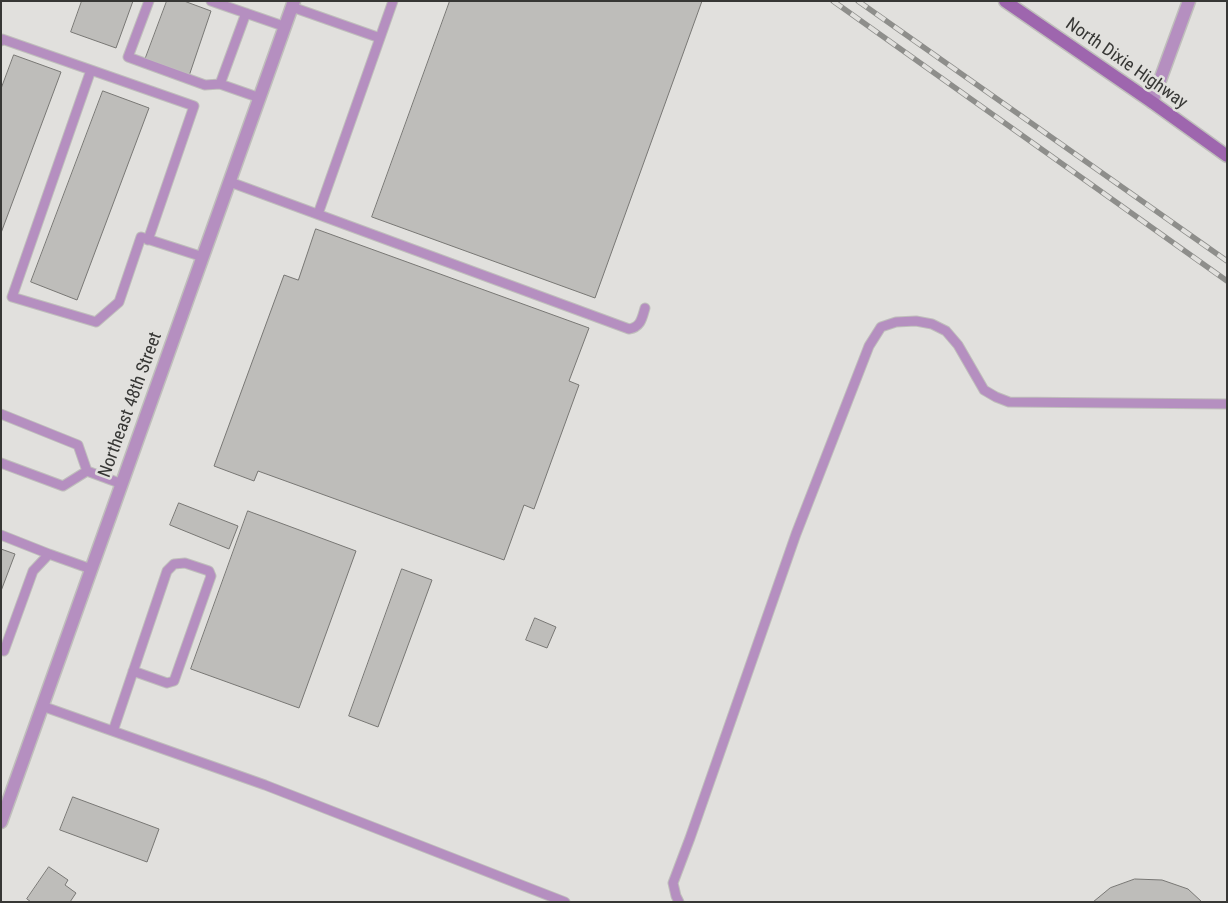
<!DOCTYPE html>
<style>
body{margin:0}
#map{position:relative;width:1228px;height:903px;overflow:hidden;background:#e1e0dd;font-family:"Roboto Condensed",sans-serif}
canvas{display:block}
.frame{position:absolute;inset:0;border:2px solid #373735;pointer-events:none}
</style>
<div id="map">
<canvas width="1228" height="903"></canvas>
<div class="frame"></div>
</div>
<script>
const context = document.querySelector('canvas').getContext('2d');
context.lineJoin = 'round';
function fillPath(path, color) { context.fillStyle = color; context.fill(path, 'evenodd'); }
function trace(path, color, width, dash) { context.strokeStyle = color; context.lineWidth = width; context.lineCap = dash ? 'butt' : 'round'; context.setLineDash(dash || []); context.stroke(path); }
function label(font, color, halo, rows, align = 'center') {
  context.font = font + ' "Roboto Condensed",sans-serif'; context.lineWidth = 5; context.setLineDash([]); context.textBaseline = 'middle'; context.strokeStyle = halo; context.fillStyle = color; for (const [text, x, y, turn = 0] of rows) {
    context.save(); context.translate(x, y); context.rotate((+turn || 0) * Math.PI / 180); context.textAlign = isNaN(turn) ? turn : align; if (halo) context.strokeText(text, 0, 0); context.fillText(text, 0, 0); context.restore();
  }
}
const building = new Path2D(`
 M 82,1 L 133,1 L 116,48 L 71,32 Z
 M 167,1 L 184,1 L 211,11 L 189,76 L 145,60 Z
 M 450,1 L 702,1 L 595,298 L 372,217 Z
 M 14,55 L 61,72 L 1,233 L 1,89 Z
 M 103,91 L 149,108 L 77,300 L 31,282 Z
 M 316,229 L 589,328 L 569,381 L 579,385 L 534,509 L 524,505 L 504,560 L 258,471 L 254,481 L 214,466 L 284,275 L 298,280 Z
 M 179,503 L 238,526 L 229,549 L 170,525 Z
 M 248,511 L 356,551 L 299,708 L 191,669 Z
 M 1,549 L 15,554 L 1,591 Z
 M 402,569 L 432,580 L 378,727 L 349,716 Z
 M 535,618 L 556,627 L 547,648 L 526,640 Z
 M 73,797 L 159,829 L 147,862 L 60,830 Z
 M 49,867 L 68,880 L 65,885 L 76,893 L 70,902 L 31,902 L 27,899 Z
 M 1135,879 L 1162,880 L 1188,889 L 1202,902 L 1093,902 L 1110,888 Z`);
const service = new Path2D(`
 M 149,1 L 128,57 L 205,85 L 220,84
 M 211,1 L 286,27
 M 292,7 L 380,38
 M 246,13 L 220,84 L 260,98
 M 1,41 L 2,39 L 91,70 L 12,297 L 96,322 L 119,302 L 141,237 L 203,257
 M 91,70 L 194,106 L 148,240
 M 230,182 L 629,329 C 641,327 642,318 645,308
 M 318,214 L 393,1
 M 1,414 L 78,445 L 87,471 L 122,484
 M 1,463 L 63,486 L 87,471
 M 1,535 L 49,554
 M 4,651 L 33,571 L 49,554 L 91,569
 M 42,706 L 265,785 L 565,902
 M 113,731 L 167,571 L 174,564 L 185,563 L 209,571 L 211,576 L 174,681 L 167,683 L 133,671
 M 679,902 L 676,896 L 673,883 L 690,838 L 796,534 L 869,346 L 881,327 L 896,322 L 916,321 L 932,324 L 946,331 L 958,345 L 984,390 L 996,397 L 1009,402 L 1227,404`);
const minor = new Path2D(`
 M 1152,102 L 1189,1`);
const tertiary = new Path2D(`
 M 1,822 L 294,1`);
const secondary = new Path2D(`
 M 1005,1 L 1152,102 L 1227,156`);
const rail = new Path2D(`
 M 833,1 L 1227,281
 M 858,1 L 1227,261`);
const streetNames = [
 ["North Dixie Highway",1126,64,35],
 ["Northeast 48th Street",131,405,-70]
];
fillPath(building, '#bebdba');
trace(building, '#787774', 1);
trace(service, '#bfbebb', 11);
trace(minor, '#bfbebb', 15);
trace(tertiary, '#bfbebb', 15);
trace(secondary, '#bfbebb', 15);
trace(service, '#b58fc0', 9);
trace(minor, '#b58fc0', 12);
trace(tertiary, '#b58fc0', 12);
trace(secondary, '#9e66ae', 12);
trace(rail, '#8e8e8b', 5.5);
trace(rail, '#e1e0dd', 4, [11]);
label('18px', '#373735', '#e1e0dd', streetNames);
</script>
